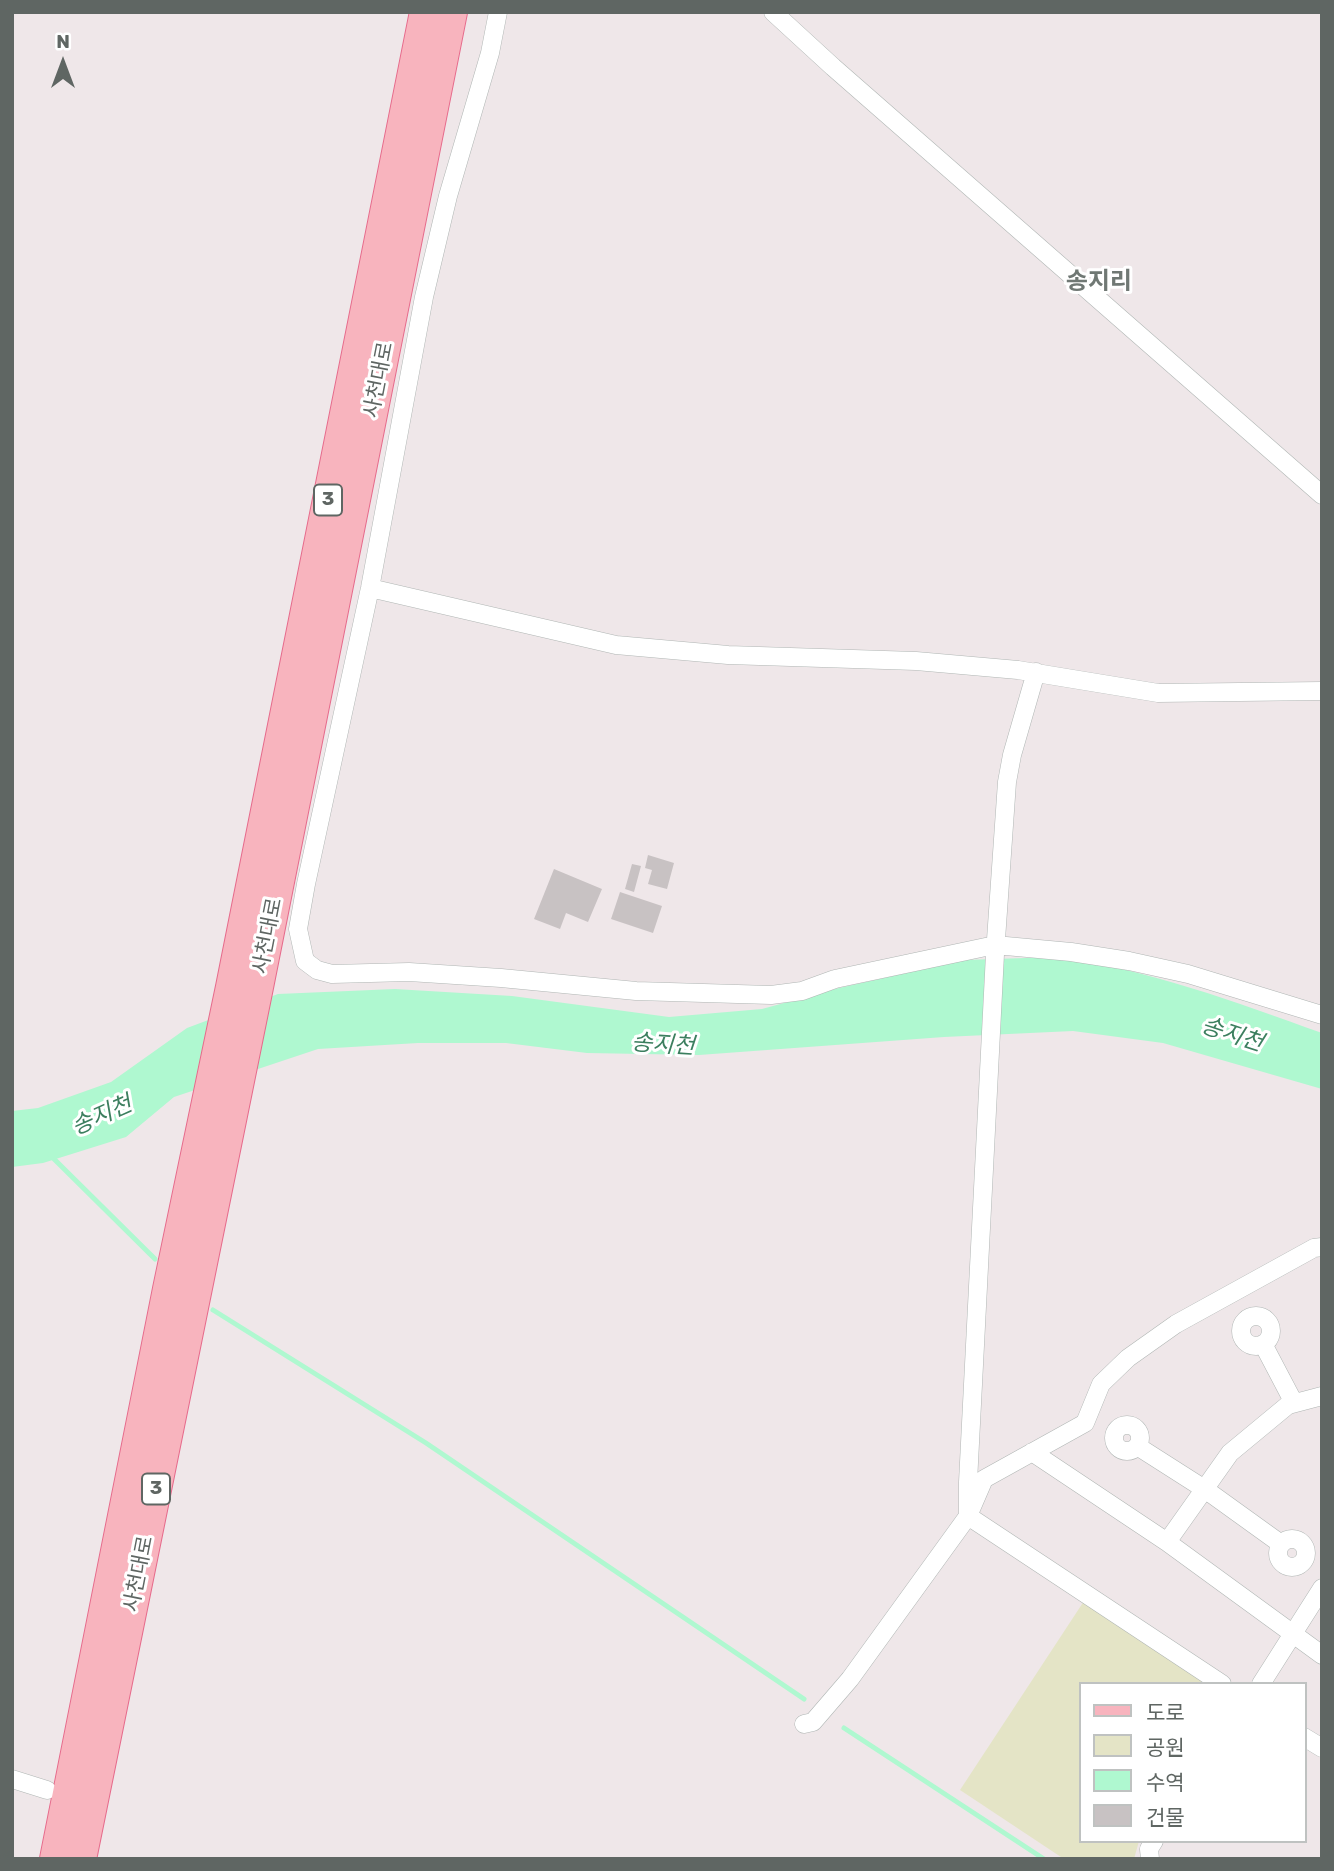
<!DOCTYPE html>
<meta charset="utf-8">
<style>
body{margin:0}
#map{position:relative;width:1334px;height:1871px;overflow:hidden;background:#efe7e9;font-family:Rubik,"Noto Sans KR",sans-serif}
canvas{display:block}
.frame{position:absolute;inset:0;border:14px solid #5f6663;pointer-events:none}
.legend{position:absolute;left:1079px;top:1682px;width:228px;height:161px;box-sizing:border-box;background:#fff;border:2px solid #bfc2c1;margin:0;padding:9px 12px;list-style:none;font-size:21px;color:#5f6663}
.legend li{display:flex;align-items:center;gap:14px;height:35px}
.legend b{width:35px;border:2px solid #bfc2c1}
.north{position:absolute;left:28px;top:28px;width:70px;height:70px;-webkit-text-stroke:5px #fff;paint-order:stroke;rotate:0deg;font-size:19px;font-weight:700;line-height:28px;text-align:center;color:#5f6663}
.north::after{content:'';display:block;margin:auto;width:24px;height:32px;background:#5f6663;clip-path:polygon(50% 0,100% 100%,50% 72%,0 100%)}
</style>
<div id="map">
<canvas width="1334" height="1871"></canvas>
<div class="frame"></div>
<ul class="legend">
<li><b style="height:9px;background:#f8b4be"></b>도로</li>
<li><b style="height:19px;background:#e4e4c6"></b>공원</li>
<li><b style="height:19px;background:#aff8d0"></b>수역</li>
<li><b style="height:19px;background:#c8c2c3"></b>건물</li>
</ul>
<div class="north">N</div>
</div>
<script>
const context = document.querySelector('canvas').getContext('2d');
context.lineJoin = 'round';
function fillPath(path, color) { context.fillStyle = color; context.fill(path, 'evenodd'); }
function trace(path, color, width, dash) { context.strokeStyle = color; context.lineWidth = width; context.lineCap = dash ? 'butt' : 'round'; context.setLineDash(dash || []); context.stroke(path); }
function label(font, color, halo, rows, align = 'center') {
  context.font = font + ' Rubik,"Noto Sans KR",sans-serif'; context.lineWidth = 6; context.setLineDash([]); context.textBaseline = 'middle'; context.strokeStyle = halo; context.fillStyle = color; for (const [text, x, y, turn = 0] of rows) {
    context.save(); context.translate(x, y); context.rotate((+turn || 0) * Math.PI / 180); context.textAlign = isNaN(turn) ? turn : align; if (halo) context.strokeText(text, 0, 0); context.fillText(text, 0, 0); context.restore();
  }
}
const green = new Path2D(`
 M 1086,1598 L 1208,1684 L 1080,1684 L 1080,1841 L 1139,1841 L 1134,1859 L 1064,1859 L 960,1790 Z`);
const water = new Path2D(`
 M 1056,957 C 1148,969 1235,1002 1322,1033 L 1322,1089 L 1163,1043 L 1073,1031 L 944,1037 L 699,1055 L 587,1053 L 506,1043 L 418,1043 L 318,1049 L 174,1097 L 126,1137 L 43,1163 L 12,1167 L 12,1111 L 38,1108 L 111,1082 L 187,1028 L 278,994 L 395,989 L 512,996 L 669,1017 L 762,1009 L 839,988 L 964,960 Z`);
const stream = new Path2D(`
 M 50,1155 L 155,1259
 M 213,1310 L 426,1443 L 804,1699
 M 844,1728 L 1044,1859`);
const building = new Path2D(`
 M 648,855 L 674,863 L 667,889 L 648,884 L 652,870 L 645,868 Z
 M 632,864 L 641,866 L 634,892 L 625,889 Z
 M 554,869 L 602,889 L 588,922 L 566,913 L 560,929 L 534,919 Z
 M 620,892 L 662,906 L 653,933 L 611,919 Z`);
const street = new Path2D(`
 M 498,12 L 490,53 L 448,196 L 424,297 L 370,588 L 306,884 L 298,929 L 305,961 L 317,970 L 332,974 L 409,972 L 501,978 L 636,991 L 771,995 L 802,991 L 835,979 L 995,945 L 1071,952 L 1129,961 L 1188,974 L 1322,1015
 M 773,12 L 833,67 L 1322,495
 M 370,588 L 616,645 L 728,655 L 916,661 L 1018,670 L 1158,693 L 1322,691
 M1241 1331a15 15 0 1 1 30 0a15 15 0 1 1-30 0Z
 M 1263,1344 L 1294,1403
 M 1322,1396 L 1288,1405 L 1230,1453 L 1167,1542 L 1322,1655
 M1114 1438a13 13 0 1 1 26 0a13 13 0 1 1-26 0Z
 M 1137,1446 L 1206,1490 L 1281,1544
 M 1032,1452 L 1167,1542
 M1278 1553a14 14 0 1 1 28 0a14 14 0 1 1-28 0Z
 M 1222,1684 L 968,1516 L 984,1479 L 1085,1423 L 1101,1384 L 1128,1358 L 1176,1324 L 1314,1248 L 1322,1247
 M 1261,1684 L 1322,1588
 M 804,1724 L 813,1722 L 850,1679 L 968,1516 L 968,1482 L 995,954 L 1007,782 L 1012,755 L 1036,672
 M 1304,1737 L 1322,1748
 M 12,1779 L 47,1790
 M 1150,1859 L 1149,1849 L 1154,1841`);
const primary = new Path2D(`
 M 55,1859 L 168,1289 L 231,987 L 425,12
 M 81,1859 L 258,987 L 452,12`);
const shields = [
 [328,500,28],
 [156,1489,28]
];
const shieldNames = [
 ["3",328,500],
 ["3",156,1489]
];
const streetNames = [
 ["사천대로",379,380,-79],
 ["사천대로",268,936,-79],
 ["사천대로",139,1574,-79]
];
const waterNames = [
 ["송지천",1232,1035,18],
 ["송지천",663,1045,4],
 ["송지천",102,1116,-24]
];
const quarterNames = [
 ["송지리",1099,282]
];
fillPath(green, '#e4e4c6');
fillPath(water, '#aff8d0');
trace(stream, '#aff8d0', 5);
fillPath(building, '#c8c2c3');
trace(street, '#b0b6b4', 19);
trace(primary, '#e66a8b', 32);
trace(street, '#fff', 18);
trace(primary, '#f8b4be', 30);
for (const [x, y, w] of shields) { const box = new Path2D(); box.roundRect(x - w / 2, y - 15.5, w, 31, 5); context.fillStyle = '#fff'; context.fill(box); trace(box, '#5f6663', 2); }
label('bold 19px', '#5f6663', null, shieldNames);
label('21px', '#5f6663', '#fff', streetNames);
label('italic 23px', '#3c7f5f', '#fff', waterNames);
label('bold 24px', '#707874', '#fff', quarterNames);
</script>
